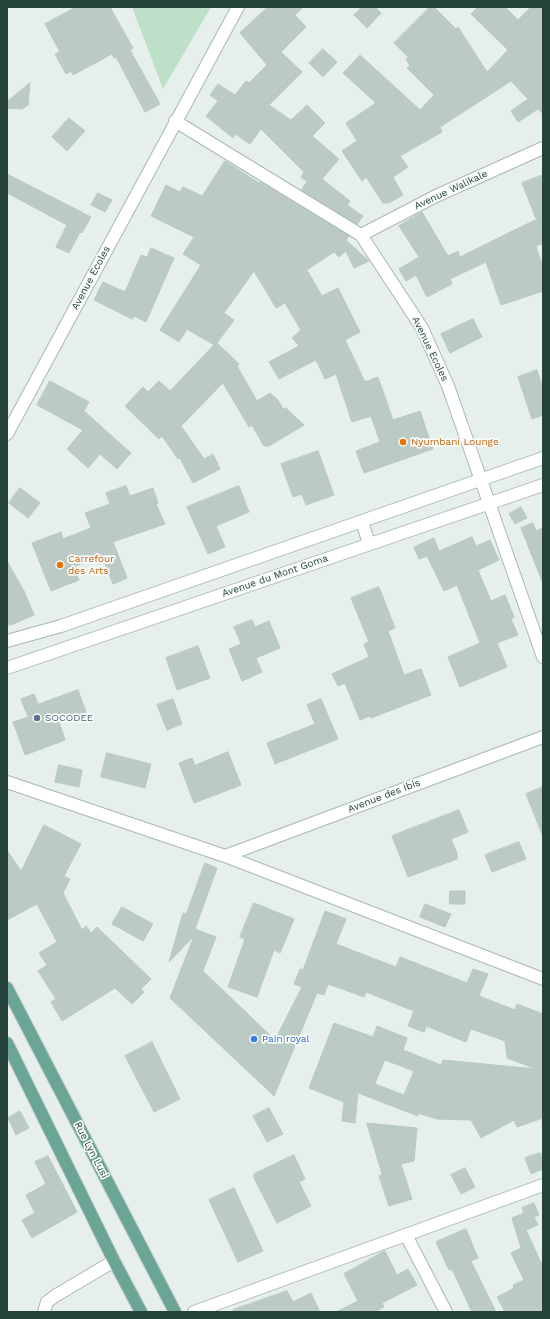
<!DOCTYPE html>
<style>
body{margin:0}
#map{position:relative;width:550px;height:1319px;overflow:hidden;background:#e6efeb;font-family:"Work Sans",sans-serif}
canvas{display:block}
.frame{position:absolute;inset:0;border:8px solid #24423a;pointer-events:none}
</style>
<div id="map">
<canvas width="550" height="1319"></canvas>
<div class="frame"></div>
</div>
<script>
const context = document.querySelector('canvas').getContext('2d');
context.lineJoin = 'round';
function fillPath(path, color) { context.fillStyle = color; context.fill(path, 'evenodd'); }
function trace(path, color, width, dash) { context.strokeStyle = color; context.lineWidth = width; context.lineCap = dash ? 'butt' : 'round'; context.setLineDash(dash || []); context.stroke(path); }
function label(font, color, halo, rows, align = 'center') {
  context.font = font + ' "Work Sans",sans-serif'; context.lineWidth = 3.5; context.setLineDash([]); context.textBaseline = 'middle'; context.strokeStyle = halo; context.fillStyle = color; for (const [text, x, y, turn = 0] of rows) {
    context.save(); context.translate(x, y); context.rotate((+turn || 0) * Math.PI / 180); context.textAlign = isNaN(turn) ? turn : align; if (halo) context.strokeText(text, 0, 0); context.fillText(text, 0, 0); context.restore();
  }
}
const green = new Path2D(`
 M 132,7 L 211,7 L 163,89 Z`);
const building = new Path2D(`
 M 76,7 L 110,7 L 133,48 L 130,50 L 160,104 L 145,112 L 116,57 L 114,58 L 112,54 L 73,75 L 71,71 L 66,74 L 55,54 L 60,52 L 45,24 Z
 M 268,7 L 303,7 L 295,15 L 306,27 L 281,52 L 302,72 L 269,105 L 291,120 L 307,105 L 325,123 L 312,136 L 339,159 L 322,179 L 350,201 L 347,205 L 363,216 L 357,224 L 301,190 L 307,182 L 301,177 L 304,172 L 261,129 L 250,144 L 235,134 L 233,138 L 206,116 L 218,101 L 210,95 L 218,84 L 235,95 L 246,81 L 249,83 L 267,65 L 240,33 Z
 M 362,7 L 375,7 L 381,13 L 367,28 L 354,15 Z
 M 430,7 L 434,7 L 456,29 L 458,27 L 487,72 L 508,50 L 471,14 L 478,7 L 505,7 L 518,20 L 531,7 L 543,7 L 543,114 L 538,109 L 518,122 L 511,111 L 528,99 L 511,81 L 440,127 L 442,132 L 400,156 L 408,167 L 393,177 L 403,195 L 389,203 L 383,203 L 366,177 L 362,181 L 342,151 L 357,141 L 346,123 L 376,103 L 343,73 L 360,55 L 420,110 L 434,95 L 407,68 L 410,66 L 406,59 L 409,58 L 394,43 Z
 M 323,49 L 337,62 L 323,77 L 309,63 Z
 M 30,83 L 28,105 L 22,109 L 7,108 L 7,102 Z
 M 69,118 L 85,131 L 67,151 L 52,137 Z
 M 225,161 L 259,183 L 260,182 L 349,236 L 346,240 L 369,261 L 354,268 L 346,251 L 339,257 L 334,252 L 307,270 L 322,296 L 338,288 L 360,332 L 345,340 L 365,382 L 378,377 L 393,420 L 420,411 L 433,449 L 364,473 L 356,451 L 380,442 L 371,416 L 352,422 L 336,374 L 325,379 L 316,360 L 279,379 L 269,362 L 299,346 L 292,338 L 301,330 L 285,303 L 276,308 L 254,271 L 224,313 L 234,320 L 217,343 L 239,364 L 237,366 L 257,401 L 270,393 L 278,400 L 283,409 L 286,408 L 304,425 L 269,446 L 264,446 L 252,425 L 249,427 L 223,383 L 181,426 L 204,459 L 213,454 L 220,469 L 193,483 L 180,458 L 178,459 L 162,436 L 159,439 L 125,406 L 143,387 L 148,392 L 159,381 L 170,391 L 214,345 L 187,329 L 179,342 L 160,330 L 201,265 L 183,254 L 194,237 L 151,216 L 166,185 L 180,192 L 183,187 L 202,196 Z
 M 7,174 L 91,217 L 82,233 L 80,232 L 69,253 L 56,247 L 67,225 L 7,193 Z
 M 543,175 L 543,234 L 542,234 L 522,183 Z
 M 98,193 L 112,200 L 105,212 L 91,205 Z
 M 422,212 L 448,256 L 458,251 L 460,257 L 535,220 L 543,237 L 543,243 L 536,246 L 543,268 L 543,291 L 501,305 L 486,262 L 450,279 L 452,284 L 427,297 L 416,275 L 406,281 L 399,269 L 419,257 L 399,226 Z
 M 151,248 L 174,258 L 146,322 L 134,316 L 132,319 L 94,300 L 103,282 L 125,292 L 141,255 L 147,257 Z
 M 473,319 L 482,337 L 450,353 L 441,334 Z
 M 537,370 L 543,389 L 543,415 L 532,419 L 518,377 Z
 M 50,381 L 89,402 L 84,411 L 131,453 L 117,469 L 100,454 L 88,468 L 67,449 L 83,430 L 37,405 Z
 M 318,451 L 334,495 L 306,505 L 302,494 L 293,497 L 281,464 Z
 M 126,486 L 130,496 L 153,488 L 158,503 L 156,504 L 165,524 L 113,542 L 127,578 L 113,584 L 102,556 L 73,567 L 79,580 L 51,591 L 32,543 L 61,532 L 63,539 L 91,528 L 85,513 L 110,504 L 106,493 Z
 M 239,486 L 249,512 L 216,526 L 225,547 L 208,554 L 187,507 Z
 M 20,488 L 40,503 L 28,518 L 9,503 Z
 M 521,507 L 527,518 L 515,524 L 509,514 Z
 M 533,523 L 536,531 L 543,528 L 542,581 L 521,528 Z
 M 472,537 L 476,546 L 490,540 L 499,560 L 478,570 L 491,601 L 505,595 L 514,617 L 511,619 L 518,635 L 497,643 L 507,667 L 460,687 L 448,657 L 480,643 L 457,585 L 444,591 L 427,556 L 419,559 L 414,547 L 434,538 L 439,551 Z
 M 7,561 L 24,591 L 34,615 L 11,625 L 7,624 Z
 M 379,587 L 395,628 L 388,631 L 404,675 L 421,669 L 431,695 L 371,718 L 370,716 L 360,720 L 345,683 L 338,686 L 332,674 L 369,657 L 364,644 L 369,642 L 351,598 Z
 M 252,620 L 255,627 L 269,621 L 280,648 L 256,658 L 262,672 L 242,681 L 229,649 L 241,644 L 234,627 Z
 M 198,646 L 210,678 L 177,690 L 166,658 Z
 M 78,690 L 86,712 L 59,722 L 65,740 L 25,755 L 13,722 L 28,717 L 21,699 L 34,694 L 38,704 Z
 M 173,699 L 182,724 L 167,730 L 157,705 Z
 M 321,699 L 338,739 L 275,764 L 267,743 L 315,724 L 307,705 Z
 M 228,752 L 241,785 L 194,803 L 179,763 L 192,758 L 195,765 Z
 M 107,753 L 151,764 L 145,788 L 101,777 Z
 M 59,765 L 82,770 L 79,787 L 55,782 Z
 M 543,787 L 543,834 L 542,834 L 526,794 Z
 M 459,810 L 468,832 L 451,839 L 457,853 L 457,859 L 408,877 L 392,836 Z
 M 44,825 L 81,844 L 64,876 L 70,879 L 63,893 L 82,930 L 86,926 L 91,933 L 97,927 L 151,979 L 141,989 L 144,992 L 132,1004 L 115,988 L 62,1021 L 51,1002 L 56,999 L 38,971 L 47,965 L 39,953 L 57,942 L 37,904 L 7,920 L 7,850 L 21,871 Z
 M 519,842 L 526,859 L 492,872 L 485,855 Z
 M 205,863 L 217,868 L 195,929 L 216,937 L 203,971 L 275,1040 L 302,987 L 294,984 L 300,969 L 303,970 L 325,911 L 346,919 L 336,944 L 396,967 L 400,957 L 467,983 L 473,969 L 488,974 L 479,996 L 515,1010 L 517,1004 L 543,1014 L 543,1118 L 517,1127 L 514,1120 L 481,1138 L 471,1120 L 437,1119 L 418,1113 L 418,1116 L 358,1093 L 355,1123 L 342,1121 L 344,1102 L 309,1088 L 334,1023 L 373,1037 L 377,1026 L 407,1038 L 403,1050 L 441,1065 L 443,1060 L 536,1069 L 507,1058 L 505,1041 L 471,1029 L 466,1042 L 426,1026 L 424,1032 L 408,1026 L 414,1011 L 366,992 L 364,997 L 328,984 L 324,995 L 317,993 L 274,1096 L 170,998 L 194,936 L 169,962 L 183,913 L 186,914 ZM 385,1060 L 414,1071 L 404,1095 L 375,1084 Z
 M 450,891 L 465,891 L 465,904 L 450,904 Z
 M 254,903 L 294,919 L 280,953 L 274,950 L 257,997 L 228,987 L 245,939 L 240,937 Z
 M 425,904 L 451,914 L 445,927 L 420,917 Z
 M 122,907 L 153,924 L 143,941 L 112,924 Z
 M 152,1042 L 180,1099 L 154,1112 L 125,1056 Z
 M 269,1108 L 283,1134 L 267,1142 L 253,1116 Z
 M 20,1111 L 29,1128 L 16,1135 L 8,1118 Z
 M 367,1123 L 417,1128 L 414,1161 L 401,1164 L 412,1199 L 389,1206 L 379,1176 L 382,1175 Z
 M 540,1153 L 543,1160 L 543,1169 L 531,1174 L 525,1158 Z
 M 294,1155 L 305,1179 L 299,1182 L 311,1206 L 277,1223 L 254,1178 L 254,1174 Z
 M 48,1156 L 77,1212 L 32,1238 L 22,1220 L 35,1213 L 26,1195 L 46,1184 L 35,1162 Z
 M 465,1168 L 475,1187 L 461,1194 L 451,1175 Z
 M 234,1188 L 263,1251 L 238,1262 L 209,1200 Z
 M 534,1203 L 539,1215 L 534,1217 L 538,1225 L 526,1230 L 543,1267 L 543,1312 L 505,1312 L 497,1297 L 514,1288 L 513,1285 L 524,1280 L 511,1253 L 521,1248 L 512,1218 L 524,1213 L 522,1208 Z
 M 466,1229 L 478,1258 L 471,1261 L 496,1312 L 472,1312 L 452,1269 L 449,1270 L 436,1242 Z
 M 385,1251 L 397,1275 L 408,1269 L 417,1285 L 382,1303 L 384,1307 L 374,1312 L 336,1312 L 358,1301 L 344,1274 Z
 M 287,1291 L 293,1302 L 311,1293 L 320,1312 L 234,1312 L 233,1310 Z`);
const minor = new Path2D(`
 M 175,121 L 361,235 L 422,328 L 448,386 L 543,657
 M 361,235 L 436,196 L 543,148
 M 7,434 L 238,7
 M 362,521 L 369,544
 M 7,641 L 61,626 L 543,458
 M 7,668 L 543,485
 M 7,782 L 225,856 L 543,979
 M 225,856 L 543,737
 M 406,1235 L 446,1312
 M 44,1312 L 47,1302 L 55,1296 L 114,1261
 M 194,1312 L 543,1185`);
const major = new Path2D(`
 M 7,988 L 175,1312
 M 7,1043 L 114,1261 L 141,1312`);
const markers = [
 [403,442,4,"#e8710a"],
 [60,565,4,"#e8710a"],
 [37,718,4,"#5c6f8a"],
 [254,1039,4,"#3f7fe0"]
];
const streetNames = [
 ["Avenue Walikale",451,190,-25],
 ["Avenue Ecoles",91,278,-62],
 ["Avenue Ecoles",430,349,64],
 ["Avenue du Mont Goma",275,576,-19],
 ["Avenue des Ibis",384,796,-21],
 ["Rue Lyn Lusi",91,1150,63]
];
const foodNames = [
 ["Nyumbani Lounge",411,442],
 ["Carrefour",68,559],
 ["des Arts",68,571]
];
const serviceNames = [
 ["SOCODEE",45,718]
];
const shopNames = [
 ["Pain royal",262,1039]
];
fillPath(green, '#bfe0c8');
fillPath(building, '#bbcac4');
trace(building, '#b8c9c2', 1);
trace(minor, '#a8b8b2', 14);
trace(major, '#c2cac8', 14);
trace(minor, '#fff', 12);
trace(major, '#6aa596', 12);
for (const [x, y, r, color] of markers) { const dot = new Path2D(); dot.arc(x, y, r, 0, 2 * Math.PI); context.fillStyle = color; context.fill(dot); trace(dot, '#f7fbf9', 1.5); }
label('10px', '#24423a', '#f7fbf9', streetNames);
label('10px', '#c56008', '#f7fbf9', foodNames, 'left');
label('10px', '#4e5e75', '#f7fbf9', serviceNames, 'left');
label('10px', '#366cbe', '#f7fbf9', shopNames, 'left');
</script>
